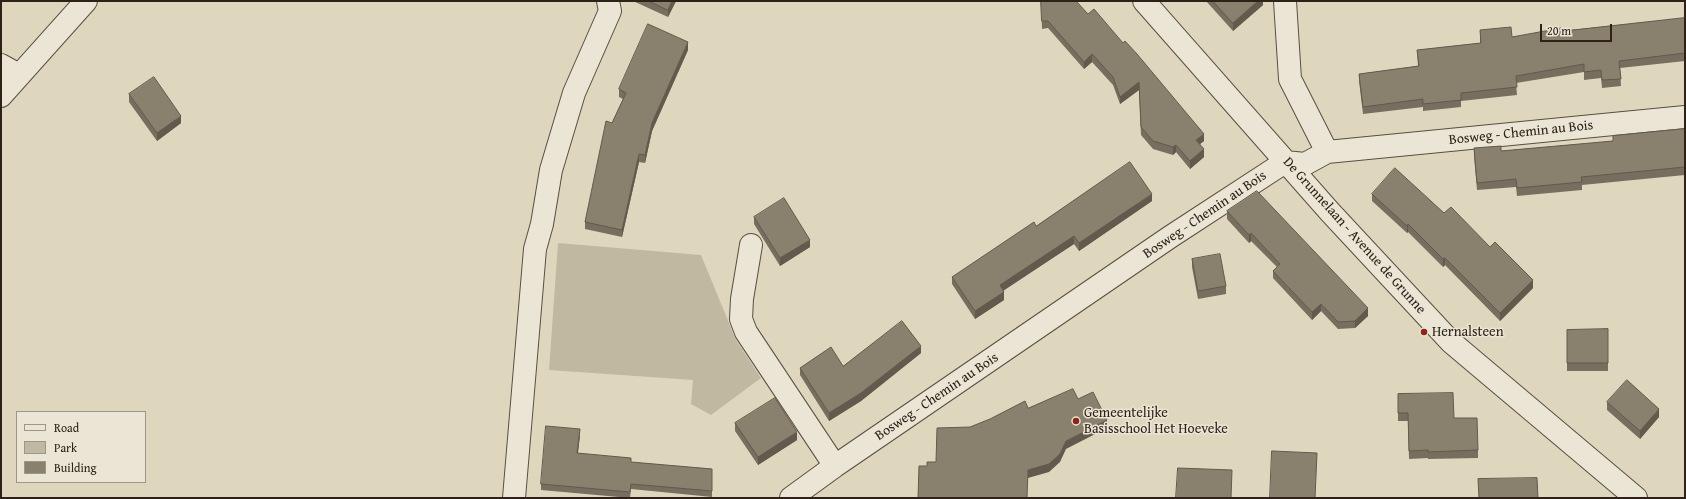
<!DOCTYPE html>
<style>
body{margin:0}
#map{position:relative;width:1686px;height:499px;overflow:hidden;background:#dfd7bd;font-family:"Gentium Book Plus",serif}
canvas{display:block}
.frame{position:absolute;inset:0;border:2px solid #2d2118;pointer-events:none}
.legend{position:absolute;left:16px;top:411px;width:130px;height:72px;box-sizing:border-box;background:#eae5d4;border:1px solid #9e9789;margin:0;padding:5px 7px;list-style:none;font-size:12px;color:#2d2118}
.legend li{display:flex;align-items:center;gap:8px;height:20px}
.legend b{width:20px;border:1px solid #9e9789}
.scale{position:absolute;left:1540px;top:24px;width:72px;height:18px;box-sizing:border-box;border:2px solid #2d2118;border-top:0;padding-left:5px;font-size:12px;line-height:14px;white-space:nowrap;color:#2d2118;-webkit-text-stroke:3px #eae5d4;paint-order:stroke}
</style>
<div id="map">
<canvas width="1686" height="499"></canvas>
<div class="frame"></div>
<ul class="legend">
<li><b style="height:5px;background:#eae5d4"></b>Road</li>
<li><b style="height:11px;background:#c1b8a1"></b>Park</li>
<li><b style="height:11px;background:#8a806e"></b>Building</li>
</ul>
<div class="scale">20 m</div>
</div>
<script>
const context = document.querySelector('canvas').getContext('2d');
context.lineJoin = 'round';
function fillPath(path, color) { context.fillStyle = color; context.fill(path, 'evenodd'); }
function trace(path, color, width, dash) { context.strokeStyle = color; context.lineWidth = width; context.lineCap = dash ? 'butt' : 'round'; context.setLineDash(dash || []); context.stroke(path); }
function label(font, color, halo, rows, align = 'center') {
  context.font = font + ' "Gentium Book Plus",serif'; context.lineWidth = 3; context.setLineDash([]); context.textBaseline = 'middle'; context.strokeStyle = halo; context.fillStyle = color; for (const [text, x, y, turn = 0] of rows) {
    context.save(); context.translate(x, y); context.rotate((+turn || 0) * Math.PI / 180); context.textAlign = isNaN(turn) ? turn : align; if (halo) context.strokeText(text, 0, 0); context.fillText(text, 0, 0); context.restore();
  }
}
const green = new Path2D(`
 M 558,243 L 701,255 L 736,340 L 761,378 L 711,415 L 691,404 L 693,380 L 549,370 Z`);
const minor = new Path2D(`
 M 1144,1 L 1330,212 L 1451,342 L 1636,498
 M 1285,1 L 1290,79 L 1327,152
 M 1,65 L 19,75
 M 1,96 L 86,1
 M 751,245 L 742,299 L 741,319 L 746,332 L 835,466
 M 514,498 L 535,249 L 542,224 L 551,170 L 574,93 L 610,11 L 608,1
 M 791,498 L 835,466 L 1170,237 L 1285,162 L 1305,164 L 1327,152 L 1685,117`);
const wall = new Path2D(`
 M 633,1 L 676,1 L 668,17 Z
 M 1041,1 L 1088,14 L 1204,141 L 1200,144 L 1204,157 L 1190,169 L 1176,152 L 1173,155 L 1153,149 L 1141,135 L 1139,90 L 1120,104 L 1113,85 L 1092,62 L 1084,69 L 1048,28 L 1042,29 Z
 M 1206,1 L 1263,1 L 1263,5 L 1233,31 Z
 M 1685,18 L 1685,61 L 1620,68 L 1621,86 L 1602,88 L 1601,78 L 1584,80 L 1584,72 L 1516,83 L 1517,95 L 1461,101 L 1461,107 L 1423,111 L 1423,107 L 1363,114 L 1359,81 L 1359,74 L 1418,66 L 1417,50 L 1480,43 L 1480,30 L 1512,37 L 1561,31 Z
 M 688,50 L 652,131 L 645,163 L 639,162 L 622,237 L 585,229 L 585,222 L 612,123 L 623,99 L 619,97 L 619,89 Z
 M 129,94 L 181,123 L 157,141 L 129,102 Z
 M 1685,129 L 1685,175 L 1582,185 L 1582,190 L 1517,196 L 1516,187 L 1477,190 L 1474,156 L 1474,148 L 1501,151 L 1613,141 L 1613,136 Z
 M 1372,194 L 1444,213 L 1490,247 L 1533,288 L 1500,321 L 1445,265 L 1443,267 L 1408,232 L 1407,233 L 1372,201 Z
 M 1152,201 L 1079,251 L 1074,244 L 1003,290 L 1004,300 L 975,319 L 952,284 L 952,277 L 1036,226 Z
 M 1227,211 L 1368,316 L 1355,328 L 1338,329 L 1321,311 L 1312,320 L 1273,278 L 1273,271 L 1277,267 L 1251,241 L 1249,243 L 1227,219 Z
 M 754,217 L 810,247 L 780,266 L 754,224 Z
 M 1192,259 L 1226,286 L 1226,294 L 1198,299 L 1192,267 Z
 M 1608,329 L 1608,371 L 1567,371 L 1567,330 Z
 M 921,353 L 861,401 L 829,421 L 800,375 L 800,368 L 843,366 Z
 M 1398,394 L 1478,450 L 1478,458 L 1428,459 L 1428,458 L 1409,459 L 1408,421 L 1398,421 Z
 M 1607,402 L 1659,417 L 1640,439 L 1607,410 Z
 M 735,423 L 797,440 L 758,465 L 735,431 Z
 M 580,435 L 578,453 L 631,462 L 712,469 L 712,497 L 631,489 L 630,498 L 541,490 L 541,484 Z`);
const shadedWall = new Path2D(`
 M 672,1 L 676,1 L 668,17 L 668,10 Z
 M 1258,1 L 1263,1 L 1263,5 L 1233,31 L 1233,23 Z
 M 688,42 L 688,50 L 652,131 L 645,163 L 645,155 L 652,123 Z
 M 1092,54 L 1092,62 L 1084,69 L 1084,62 Z
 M 1139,82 L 1139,90 L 1120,104 L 1120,97 Z
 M 181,116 L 181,123 L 157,141 L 157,133 Z
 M 1204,134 L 1204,141 L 1196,147 L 1196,140 Z
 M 1176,145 L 1176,152 L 1173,155 L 1173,147 Z
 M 1204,149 L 1204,157 L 1190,169 L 1190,161 Z
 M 639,154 L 639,162 L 622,237 L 622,230 Z
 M 1152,194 L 1152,201 L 1079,251 L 1079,243 Z
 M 1408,224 L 1408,232 L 1407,233 L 1407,226 Z
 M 1251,233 L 1251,241 L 1249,243 L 1249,235 Z
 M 1074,236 L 1074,244 L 1000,293 L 1000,285 Z
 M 810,240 L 810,247 L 780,266 L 780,258 Z
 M 1445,258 L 1445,265 L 1443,267 L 1443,259 Z
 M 1533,280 L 1533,288 L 1500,321 L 1500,313 Z
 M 1004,292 L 1004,300 L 975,319 L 975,311 Z
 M 1321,304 L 1321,311 L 1312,320 L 1312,312 Z
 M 1368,308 L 1368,316 L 1355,328 L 1355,321 Z
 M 921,346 L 921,353 L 861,401 L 829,421 L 829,413 Z
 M 1659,409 L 1659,417 L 1640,439 L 1640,431 Z
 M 1107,420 L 1107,428 L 1066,449 L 1060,462 L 1049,472 L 1028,478 L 1028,470 L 1066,441 Z
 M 580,429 L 580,435 L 577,459 L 577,453 Z
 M 797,432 L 797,440 L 758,465 L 758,457 Z`);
const building = new Path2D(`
 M 649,1 L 672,1 L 668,10 Z
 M 1041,1 L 1076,1 L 1088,14 L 1094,9 L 1123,43 L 1125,41 L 1137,54 L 1204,134 L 1196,140 L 1204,149 L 1190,161 L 1176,145 L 1173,147 L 1153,141 L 1141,127 L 1139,82 L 1120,97 L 1113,77 L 1092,54 L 1084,62 L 1048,21 L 1042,21 Z
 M 1213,1 L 1258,1 L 1233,23 Z
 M 1685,18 L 1685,53 L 1619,61 L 1621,79 L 1602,80 L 1601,70 L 1584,72 L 1584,64 L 1516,76 L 1517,87 L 1461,93 L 1461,100 L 1423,104 L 1423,99 L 1363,107 L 1359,74 L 1419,66 L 1417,50 L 1481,43 L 1480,30 L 1511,27 L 1512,37 L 1561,28 L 1561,31 Z
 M 648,24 L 688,42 L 652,123 L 645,155 L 639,154 L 622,230 L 585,222 L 606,121 L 612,123 L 626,93 L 619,89 Z
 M 154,77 L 181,116 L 157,133 L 129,94 Z
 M 1685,129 L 1685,167 L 1581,177 L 1582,182 L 1517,188 L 1516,179 L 1477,183 L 1474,148 L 1501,146 L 1501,151 L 1613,141 L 1613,136 Z
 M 1130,162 L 1152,194 L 1079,243 L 1074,236 L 1000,285 L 1004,292 L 975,311 L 952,277 L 1034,222 L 1036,226 Z
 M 1395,168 L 1444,213 L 1451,207 L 1490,247 L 1495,242 L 1533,280 L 1500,313 L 1445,258 L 1443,259 L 1408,224 L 1407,226 L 1372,194 Z
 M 1257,191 L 1368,308 L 1355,321 L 1338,322 L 1321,304 L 1312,312 L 1273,271 L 1280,264 L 1251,233 L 1249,235 L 1227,211 Z
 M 784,198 L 810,240 L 780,258 L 754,217 Z
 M 1220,254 L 1226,286 L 1198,291 L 1192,259 Z
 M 902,321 L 921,346 L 861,393 L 829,413 L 800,368 L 831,347 L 843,366 Z
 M 1608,329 L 1608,363 L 1567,363 L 1567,330 Z
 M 1627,380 L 1659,409 L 1640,431 L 1607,402 Z
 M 1073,389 L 1078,399 L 1093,392 L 1107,420 L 1066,441 L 1060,454 L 1049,464 L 1028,470 L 1027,498 L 918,498 L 919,466 L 927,466 L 927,462 L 936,462 L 937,428 L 970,427 L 990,419 L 1025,401 L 1028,408 Z
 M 1453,393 L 1454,418 L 1477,418 L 1478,450 L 1428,452 L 1428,450 L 1409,451 L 1408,413 L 1398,413 L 1398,394 Z
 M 775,398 L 797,432 L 758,457 L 735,423 Z
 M 546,426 L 580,429 L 577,453 L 631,458 L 631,462 L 712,469 L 712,491 L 631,484 L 630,492 L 541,484 Z
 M 1272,451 L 1317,453 L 1315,498 L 1270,498 Z
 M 1178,468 L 1232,470 L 1231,498 L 1176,498 Z
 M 1537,478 L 1538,498 L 1479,498 L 1478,479 Z`);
const markers = [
 [1424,332,4,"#8f2418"],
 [1076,421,4,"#8f2418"]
];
const streetNames = [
 ["Bosweg - Chemin au Bois",1521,133,-6],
 ["Bosweg - Chemin au Bois",1205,215,-34],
 ["De Grunnelaan - Avenue de Grunne",1354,236,48],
 ["Bosweg - Chemin au Bois",937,397,-34]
];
const poiNames = [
 ["Hernalsteen",1432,332],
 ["Gemeentelijke",1084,413],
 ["Basisschool Het Hoeveke",1084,429]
];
fillPath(green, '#c1b8a1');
trace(minor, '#5a4e41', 24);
trace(minor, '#eae5d4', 22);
fillPath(wall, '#776e5f');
fillPath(shadedWall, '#615a4d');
fillPath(building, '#8a806e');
trace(building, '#615a4d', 1);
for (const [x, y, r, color] of markers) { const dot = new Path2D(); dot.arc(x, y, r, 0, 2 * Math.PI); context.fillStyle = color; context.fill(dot); trace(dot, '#eae5d4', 1.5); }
label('14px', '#2d2118', '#eae5d4', streetNames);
label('14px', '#2d2118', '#eae5d4', poiNames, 'left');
</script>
